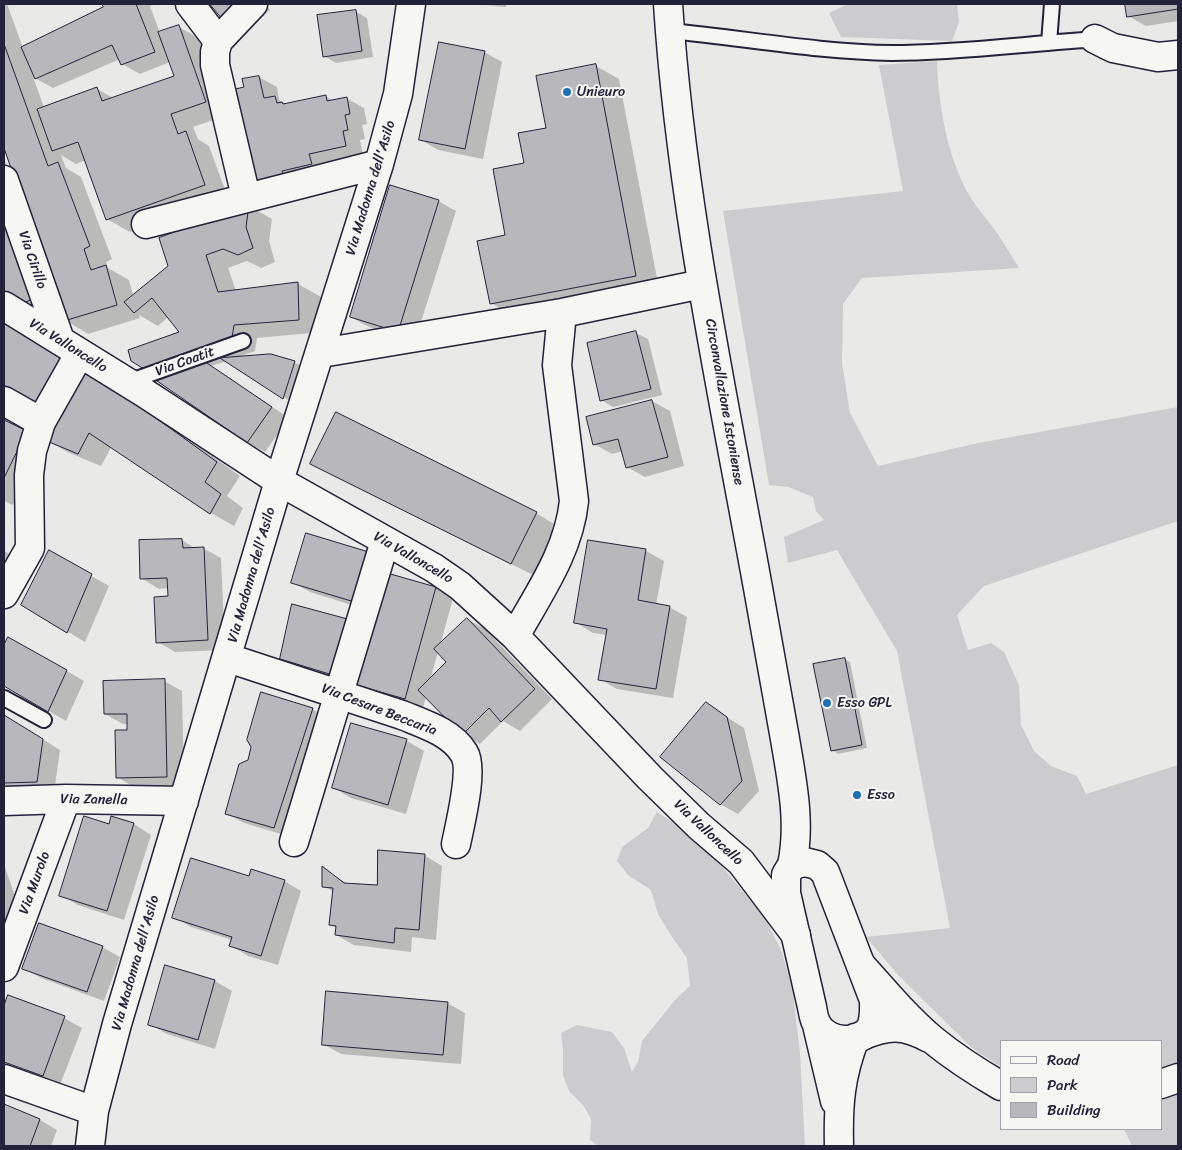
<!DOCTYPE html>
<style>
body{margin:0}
#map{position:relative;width:1182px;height:1150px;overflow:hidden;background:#e9e9e7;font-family:Sriracha,sans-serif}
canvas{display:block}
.frame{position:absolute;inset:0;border:5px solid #22223b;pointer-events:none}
.legend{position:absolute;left:1000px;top:1040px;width:162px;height:90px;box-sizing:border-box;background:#f6f6f2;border:1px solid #a1a1a9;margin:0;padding:6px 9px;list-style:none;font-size:15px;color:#22223b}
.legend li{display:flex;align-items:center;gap:10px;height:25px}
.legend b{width:25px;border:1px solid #a1a1a9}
</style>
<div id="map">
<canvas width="1182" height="1150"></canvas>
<div class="frame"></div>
<ul class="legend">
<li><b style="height:6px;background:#f6f6f2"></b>Road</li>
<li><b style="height:14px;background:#ccccce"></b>Park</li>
<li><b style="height:14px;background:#b8b8bc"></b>Building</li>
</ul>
</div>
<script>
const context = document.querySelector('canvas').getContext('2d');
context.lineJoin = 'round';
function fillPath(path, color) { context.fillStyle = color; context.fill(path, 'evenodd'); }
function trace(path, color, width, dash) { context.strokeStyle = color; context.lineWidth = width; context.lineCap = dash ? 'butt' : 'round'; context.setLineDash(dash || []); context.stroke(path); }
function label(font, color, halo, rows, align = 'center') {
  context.font = font + ' Sriracha,sans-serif'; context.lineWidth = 4; context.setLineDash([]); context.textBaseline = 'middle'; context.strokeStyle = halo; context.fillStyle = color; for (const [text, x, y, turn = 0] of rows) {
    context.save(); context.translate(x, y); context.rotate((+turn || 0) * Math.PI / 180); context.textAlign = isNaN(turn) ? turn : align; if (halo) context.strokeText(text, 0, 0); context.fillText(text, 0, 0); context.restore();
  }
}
const green = new Path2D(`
 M 848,4 L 957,4 L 959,22 L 952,41 L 841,37 L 829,13 Z
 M 937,61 C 938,103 948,162 971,198 C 977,208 985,217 992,226 C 1002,239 1010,254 1019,268 L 862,278 L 843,304 L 842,363 L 850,413 L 878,466 L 978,443 L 1178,407 L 1178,521 L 984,586 L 957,615 L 968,650 L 991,643 L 1004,652 L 1019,685 L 1021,725 L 1034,751 L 1051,766 L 1077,776 L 1086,794 L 1178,765 L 1178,1065 L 1161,1071 L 1161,1041 L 1001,1041 L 1001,1066 L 998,1065 L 972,1048 L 899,976 L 866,937 L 950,928 L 897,651 L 837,550 L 788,563 L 784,537 L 824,520 L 816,511 L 813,497 L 788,487 L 769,485 L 723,211 L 903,191 L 879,65 Z
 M 657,812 L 700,840 L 765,918 L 782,952 L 793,994 L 800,1053 L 805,1146 L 598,1146 L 590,1140 L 591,1119 L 583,1105 L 569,1091 L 563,1075 L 563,1051 L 561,1033 L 577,1025 L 612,1032 L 624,1048 L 632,1072 L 638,1062 L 642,1041 L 675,1000 L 690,986 L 687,958 L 672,937 L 658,914 L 651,890 L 628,875 L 617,861 L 622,847 L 648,828 Z
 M 1178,1087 L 1178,1146 L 1132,1146 L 1124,1129 L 1161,1129 L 1161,1093 Z`);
const shadow = new Path2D(`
 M 4,4 L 7,4 L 23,48 L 105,8 L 103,4 L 156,4 L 150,6 L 160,33 L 179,27 L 202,40 L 228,115 L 193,127 L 198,139 L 209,146 L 228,198 L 130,232 L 107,219 L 86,160 L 76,164 L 61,155 L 66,168 L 81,177 L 112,259 L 106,262 L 108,268 L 129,280 L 133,295 L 249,206 L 272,219 L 269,241 L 275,262 L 261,268 L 247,261 L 228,268 L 236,291 L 298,284 L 321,297 L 322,332 L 257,338 L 255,351 L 238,357 L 294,362 L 306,369 L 295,404 L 227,361 L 211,366 L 289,418 L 265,452 L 247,442 L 163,379 L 145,368 L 182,333 L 168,317 L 158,326 L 139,315 L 140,318 L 88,334 L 65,320 L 4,144 ZM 120,59 L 122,64 L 140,74 L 170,62 L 175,77 L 113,98 L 97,89 L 44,107 L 33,77 L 53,88 Z
 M 212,4 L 266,4 L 270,10 L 245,30 L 222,16 Z
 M 475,4 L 506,4 L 506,7 Z
 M 1127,4 L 1178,4 L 1178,21 L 1146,26 L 1128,16 Z
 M 355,11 L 367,18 L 373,57 L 336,63 L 324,56 Z
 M 484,52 L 502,62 L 483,159 L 438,150 L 421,140 Z
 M 596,66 L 619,79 L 659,289 L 514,317 L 491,303 L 525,164 L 547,129 Z
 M 259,77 L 277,87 L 279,100 L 287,104 L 325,96 L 334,101 L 346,98 L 364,108 L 367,124 L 362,125 L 365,139 L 360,140 L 363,155 L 326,163 L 329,174 L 300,185 L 253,181 L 245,88 Z
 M 4,157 L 57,311 L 45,316 L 4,291 Z
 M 438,201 L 456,211 L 415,341 L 369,327 L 351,317 Z
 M 4,321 L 80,370 L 105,379 L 240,476 L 227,496 L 243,508 L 234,526 L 211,513 L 112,446 L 101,466 L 67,452 L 44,438 L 4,388 Z
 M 636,333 L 648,339 L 662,395 L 613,407 L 601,400 Z
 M 652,401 L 670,411 L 684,466 L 645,477 L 627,467 L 623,451 L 612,454 L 594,444 Z
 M 336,414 L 536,513 L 559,527 L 535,576 L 335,476 Z
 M 4,421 L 44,442 L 13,505 L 4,501 Z
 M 182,540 L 196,549 L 203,548 L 221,558 L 225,650 L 175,652 L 158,642 L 169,597 L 169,588 L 159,589 L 141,578 Z
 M 590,541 L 646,551 L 664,561 L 656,605 L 669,607 L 687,617 L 673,698 L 617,689 L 600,679 L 607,635 L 593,633 L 575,622 Z
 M 4,551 L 31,567 L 4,611 Z
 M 49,552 L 109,586 L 85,642 L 23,605 Z
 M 386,575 L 435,588 L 453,598 L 440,646 L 467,619 L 485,629 L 552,699 L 520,731 L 503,721 L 480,744 L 462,734 L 426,696 L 423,708 L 375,695 L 357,684 L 362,669 L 354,686 L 299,669 L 281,659 L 355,622 L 377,613 L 310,592 L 292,582 ZM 438,652 L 448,662 L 430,680 Z
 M 9,638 L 84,681 L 66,721 L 4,685 L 4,648 Z
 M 844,659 L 850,662 L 867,748 L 838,754 L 832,750 Z
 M 164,681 L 182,691 L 184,786 L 134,787 L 117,777 L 128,731 L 128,724 L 123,724 L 105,714 Z
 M 706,704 L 744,728 L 759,791 L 738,814 L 720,804 Z
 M 312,709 L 330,719 L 291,837 L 244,823 L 226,813 L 249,761 Z
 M 4,715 L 60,750 L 54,792 L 4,793 Z
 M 352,725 L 407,741 L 424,751 L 406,814 L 351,798 L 334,788 Z
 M 112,818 L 134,824 L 151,835 L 124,920 L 78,905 L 61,895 L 109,825 Z
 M 424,855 L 442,866 L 436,940 L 412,937 L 411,952 L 354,945 L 336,935 L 337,928 L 330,925 L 334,892 L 323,886 L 323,868 L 349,885 L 378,887 Z
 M 4,864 L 21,914 L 4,919 Z
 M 250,878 L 284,881 L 301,891 L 278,965 L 248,956 L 230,945 L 232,940 L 191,927 L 174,917 Z
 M 102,947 L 120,957 L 104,1001 L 41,978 L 24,968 Z
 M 215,981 L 232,991 L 215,1049 L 167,1034 L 149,1024 Z
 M 9,997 L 64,1018 L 82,1028 L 60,1085 L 4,1064 L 4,1010 Z
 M 447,1003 L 465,1013 L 461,1064 L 341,1054 L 323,1044 Z
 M 4,1105 L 40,1120 L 57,1130 L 51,1146 L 4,1146 Z`);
const building = new Path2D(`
 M 102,4 L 136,4 L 155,52 L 121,65 L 112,45 L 35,79 L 21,47 L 103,7 Z
 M 210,4 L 238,4 L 221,17 Z
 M 1125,4 L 1178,4 L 1178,9 L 1127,17 Z
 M 356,10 L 362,51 L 323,57 L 317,15 Z
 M 179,25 L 206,102 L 171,114 L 178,134 L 186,131 L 205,185 L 106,220 L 78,142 L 52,151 L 37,109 L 97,87 L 102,101 L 174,76 L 158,32 Z
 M 439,42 L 485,51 L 465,149 L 419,140 Z
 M 4,44 L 48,166 L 58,162 L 90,246 L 84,249 L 91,270 L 106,265 L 117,305 L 64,321 L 4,148 Z
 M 596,64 L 636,276 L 490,304 L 477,241 L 505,235 L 493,169 L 524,163 L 518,133 L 546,128 L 536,76 Z
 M 259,76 L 264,98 L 275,96 L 277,103 L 282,102 L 283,104 L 326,95 L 327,101 L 347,97 L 350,114 L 345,115 L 348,130 L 343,131 L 346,146 L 309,154 L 312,164 L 282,171 L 283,175 L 252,182 L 227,91 L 244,87 L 242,79 Z
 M 390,185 L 439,200 L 398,332 L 350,317 Z
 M 249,205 L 246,227 L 253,248 L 238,255 L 223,249 L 206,255 L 218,292 L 298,282 L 299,320 L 234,325 L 232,338 L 144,369 L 131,361 L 128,350 L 179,332 L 152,298 L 134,313 L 124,302 L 168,266 L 159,238 Z
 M 4,208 L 35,298 L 21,304 L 4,293 Z
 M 4,321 L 63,359 L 39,410 L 4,389 Z
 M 636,331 L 651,389 L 600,401 L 587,343 Z
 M 271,354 L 295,361 L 283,399 L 220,358 Z
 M 201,359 L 272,407 L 247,443 L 157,381 Z
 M 81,364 L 217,462 L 205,482 L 221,494 L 210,514 L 89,433 L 78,454 L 42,439 Z
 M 652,400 L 668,457 L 626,468 L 618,439 L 593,445 L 586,417 Z
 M 336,412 L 537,512 L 511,564 L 310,464 Z
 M 4,420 L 27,431 L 4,478 Z
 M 306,533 L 372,553 L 358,603 L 291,583 Z
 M 182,539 L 183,548 L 204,547 L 208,640 L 156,643 L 154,597 L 168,596 L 167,578 L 140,579 L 139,540 Z
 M 588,540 L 646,549 L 638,600 L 670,606 L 656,689 L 598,680 L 607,629 L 574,623 Z
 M 49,550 L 92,574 L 67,633 L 21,605 Z
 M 387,573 L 436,587 L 405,699 L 356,685 Z
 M 292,604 L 355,621 L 336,676 L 280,659 Z
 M 467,618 L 535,689 L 501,722 L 489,708 L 462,735 L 418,690 L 446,662 L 434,649 Z
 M 8,637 L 67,670 L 48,712 L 4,686 L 4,645 Z
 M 845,658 L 862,745 L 831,751 L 813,664 Z
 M 165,679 L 167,777 L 116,778 L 115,730 L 127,730 L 127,714 L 104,714 L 103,681 Z
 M 261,692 L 313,708 L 274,828 L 225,814 L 239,764 L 248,760 L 251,747 L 247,740 Z
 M 706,702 L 727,717 L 742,781 L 720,805 L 660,757 Z
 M 4,715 L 43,739 L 37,782 L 4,783 Z
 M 351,723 L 407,739 L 388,805 L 332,788 Z
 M 84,816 L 109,824 L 111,816 L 134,823 L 107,911 L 59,896 Z
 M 378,850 L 425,854 L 419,930 L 395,928 L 394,943 L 335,935 L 336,926 L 329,925 L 333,888 L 322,887 L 322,866 L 344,883 L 377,885 Z
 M 191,858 L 249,876 L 251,869 L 285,880 L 261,956 L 229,946 L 232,937 L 172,918 Z
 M 39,923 L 103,946 L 87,992 L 22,969 Z
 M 165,965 L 215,980 L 198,1040 L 148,1025 Z
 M 326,991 L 448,1002 L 443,1055 L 322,1045 Z
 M 8,995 L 65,1016 L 43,1076 L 4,1062 L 4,1006 Z
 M 4,1104 L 40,1119 L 30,1146 L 4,1146 Z`);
const lane = new Path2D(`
 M 670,31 C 744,38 818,52 892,53 C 962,53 1031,43 1100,39
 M 1049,43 L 1052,4
 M 128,382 L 243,341
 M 4,698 L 44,720`);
const street = new Path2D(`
 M 190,4 L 218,41
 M 1095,39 L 1113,48 L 1158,57 L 1178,55
 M 4,180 L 60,340
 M 246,197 L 215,65 L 215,52 L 218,41 L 253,4
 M 146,224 L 379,164
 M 4,306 L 143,392 L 279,481 L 434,568 L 460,586 L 515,636 L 650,778 L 699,826 L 741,862 L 796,935
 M 321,353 L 562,313 L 702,284
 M 4,401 L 41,422
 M 4,594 L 30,548 L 29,475 L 32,451 L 41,422 L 80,353
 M 515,636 C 539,593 569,551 574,501 L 557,365 L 562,313
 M 228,658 L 402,715 C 424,724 451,732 464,753 C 474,769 460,824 456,844
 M 4,801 L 66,799 L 184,801
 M 294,842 L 385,541
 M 861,965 C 884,991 907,1018 933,1040 C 955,1058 977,1072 1001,1086
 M 4,967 L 66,799
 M 861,1036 C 889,1025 902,1024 929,1038
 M 4,1079 L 94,1111
 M 1161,1084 L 1178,1078
 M 90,1146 L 94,1111 L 117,1024 L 279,481 L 379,164 L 398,94 L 411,4`);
const secondary = new Path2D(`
 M 668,4 C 681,201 723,395 758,588 C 767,638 776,689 785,739 C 792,781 801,823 792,865
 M 805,862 L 817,865 L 825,872 L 874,1000 C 874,1009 875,1018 871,1027 C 861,1046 828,1043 818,1026 C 814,1021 813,1013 812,1007 L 786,893 L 786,875 L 792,865 Z
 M 817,1025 L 835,1101
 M 839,1146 C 838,1105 840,1077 855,1038`);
const markers = [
 [567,92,5,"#1f6fb2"],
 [827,703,5,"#1f6fb2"],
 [857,795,5,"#1f6fb2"]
];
const poiNames = [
 ["Unieuro",577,92],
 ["Esso GPL",837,703],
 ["Esso",867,795]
];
const streetNames = [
 ["Via Madonna dell'Asilo",371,188,-73],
 ["Via Cirillo",32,260,71],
 ["Via Valloncello",68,346,32],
 ["Via Coatit",185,362,-20],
 ["Circonvallazione Istoniense",724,402,80],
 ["Via Valloncello",413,558,30],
 ["Via Madonna dell'Asilo",252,575,-74],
 ["Via Cesare Beccaria",379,710,21],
 ["Via Zanella",94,800,1],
 ["Via Valloncello",708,833,43],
 ["Via Murolo",35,883,-70],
 ["Via Madonna dell'Asilo",136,963,-74]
];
fillPath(green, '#ccccce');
fillPath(shadow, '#0003');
fillPath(building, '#b8b8bc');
trace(building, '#22223b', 1);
trace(lane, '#22223b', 18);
trace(street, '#22223b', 31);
trace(secondary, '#22223b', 31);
trace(lane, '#f6f6f2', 14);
trace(street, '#f6f6f2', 28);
trace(secondary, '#f6f6f2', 28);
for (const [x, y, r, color] of markers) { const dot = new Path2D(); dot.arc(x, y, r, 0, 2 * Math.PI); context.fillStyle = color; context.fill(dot); trace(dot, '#f6f6f2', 2); }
label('14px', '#22223b', '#f6f6f2', poiNames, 'left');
label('14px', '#22223b', '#f6f6f2', streetNames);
</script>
